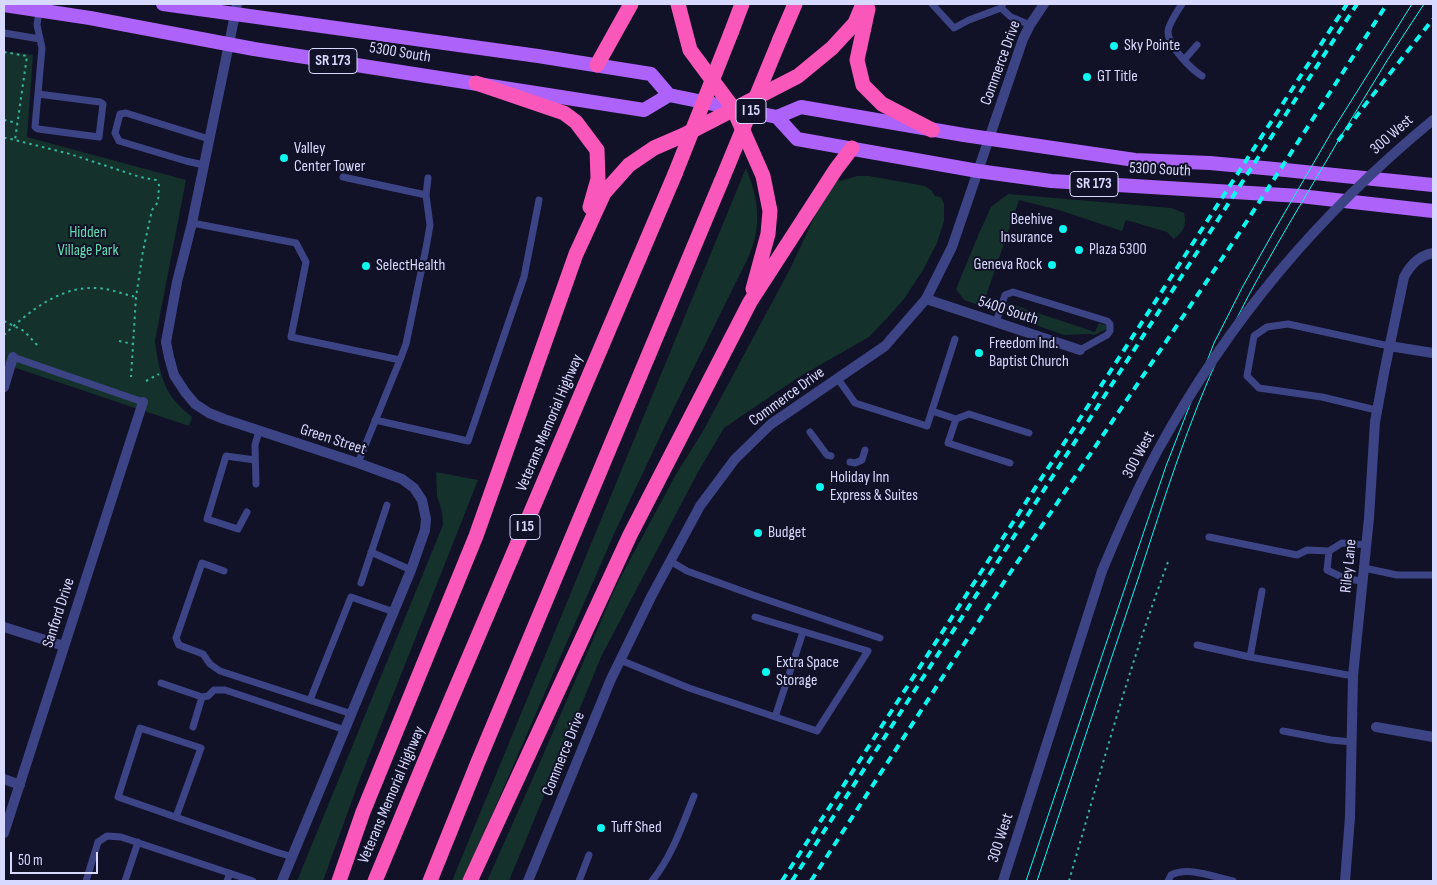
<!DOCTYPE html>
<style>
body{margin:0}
#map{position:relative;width:1437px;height:885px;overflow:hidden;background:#111127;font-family:"Sofia Sans Condensed",sans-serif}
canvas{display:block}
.frame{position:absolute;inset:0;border:5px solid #d8d9fe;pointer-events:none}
.scale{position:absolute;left:10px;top:852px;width:88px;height:22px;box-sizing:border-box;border:2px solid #d8d9fe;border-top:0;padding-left:6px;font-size:15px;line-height:18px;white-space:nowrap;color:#d8d9fe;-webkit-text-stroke:4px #111127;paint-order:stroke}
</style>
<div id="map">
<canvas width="1437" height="885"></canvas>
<div class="frame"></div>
<div class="scale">50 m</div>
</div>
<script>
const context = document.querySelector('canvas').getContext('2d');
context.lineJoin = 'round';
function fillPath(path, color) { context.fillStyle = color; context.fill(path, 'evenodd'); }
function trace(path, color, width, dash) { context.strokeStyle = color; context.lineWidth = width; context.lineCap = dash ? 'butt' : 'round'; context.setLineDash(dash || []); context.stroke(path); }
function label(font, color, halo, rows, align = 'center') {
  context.font = font + ' "Sofia Sans Condensed",sans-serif'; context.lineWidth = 4; context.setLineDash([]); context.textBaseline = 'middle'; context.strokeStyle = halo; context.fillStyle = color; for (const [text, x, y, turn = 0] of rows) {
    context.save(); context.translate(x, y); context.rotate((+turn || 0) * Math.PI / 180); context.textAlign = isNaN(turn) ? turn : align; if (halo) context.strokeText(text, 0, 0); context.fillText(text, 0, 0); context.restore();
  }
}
const green = new Path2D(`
 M 4,51 L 33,55 L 27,137 L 186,180 L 155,341 C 158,362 161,384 175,401 C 180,407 186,412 192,417 L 189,426 L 4,364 Z
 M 746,168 C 763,210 761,237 739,276 L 666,424 L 614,534 L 463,881 L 452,881 Z
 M 857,176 L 869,176 L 925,186 L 932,191 L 935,196 L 941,197 L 944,204 L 944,221 L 937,243 L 923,270 L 904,299 L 888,317 L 869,337 L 799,377 L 724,428 L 698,472 L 601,657 L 509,881 L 487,881 L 537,769 L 617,584 L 675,476 L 703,431 L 790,269 L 821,203 L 838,179 L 840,181 Z
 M 1008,194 L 1171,208 L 1184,213 C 1187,225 1184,231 1174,239 L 1167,232 L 1126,220 L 1122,231 L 1059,210 L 1019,200 L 986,296 L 1095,332 L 1099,323 L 1108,326 L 1107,329 L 1094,335 L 1090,334 L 1064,335 L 964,300 L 956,289 L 980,231 L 991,207 Z
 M 436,472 L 478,480 L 359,781 L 323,881 L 297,881 L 443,525 L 442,512 L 437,496 Z`);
const path = new Path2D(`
 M 4,52 L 27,56 L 15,140
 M 4,120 L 17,123
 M 4,138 L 7,138 L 70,154 L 140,177 L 156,180 L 159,185 L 158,202 L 152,210 L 143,251 L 136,297 L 131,377
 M 4,321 L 24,331 L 39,347
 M 4,335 C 28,312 59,287 94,288 C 109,288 122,294 136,297
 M 119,341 L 133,344
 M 146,381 L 159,374
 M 1069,881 C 1100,774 1129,666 1168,562`);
const service = new Path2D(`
 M 932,4 L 954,28 L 969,20 L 1001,8
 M 1003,4 L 1001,8 L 1011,17 L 1030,25
 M 1182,4 C 1178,10 1168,26 1168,32 C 1168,46 1191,69 1202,76
 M 4,33 L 40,39
 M 1184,60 L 1197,45
 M 38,94 L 100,102 L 103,104 L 99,137 L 38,129 L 35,127 L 42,48 L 37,25 L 39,11
 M 204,165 L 186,161 L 119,141 L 115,133 L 120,114 L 126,113 L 209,139
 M 343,177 L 426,195 L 430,225 L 426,248 L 406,344 L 400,360
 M 426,195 L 428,178
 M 192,223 L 296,243 L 306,262 L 291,337 L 400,360 L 358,463
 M 996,322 L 1005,295 L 1013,292 L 1107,321 L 1110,324 L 1110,331 L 1107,335 L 1080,350
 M 13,357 L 143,402
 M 838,379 L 855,403 L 927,426 L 955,339
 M 1376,410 L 1322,397 L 1259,388 L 1247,376 L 1254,336 L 1267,327 L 1288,324 L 1389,346
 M 932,411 L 956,419 L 969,414 L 1029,433
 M 956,419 L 948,443 L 1010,463
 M 375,420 L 468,441 L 524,277 L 539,200
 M 810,432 L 827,455 L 831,456
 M 850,462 L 855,463 L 862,460 L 865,450
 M 256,484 L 255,445 L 259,431
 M 247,512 L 238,529 L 207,519 L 226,456 L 255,460
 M 1209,537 L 1297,555 L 1307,550 L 1329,551
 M 371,552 L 411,570
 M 670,561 L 687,571 L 753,595 L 880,638
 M 1364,568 L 1397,575 L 1433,575
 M 224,571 L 202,563 L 176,638 L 179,645 L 203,654 L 210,664 L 220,671 L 352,714
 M 1363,581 L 1346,579 L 1327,570 L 1329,551 L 1342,543 L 1367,545
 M 361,583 L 387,505
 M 1197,645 L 1250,657 L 1353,676
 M 1250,657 L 1262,591
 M 620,660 L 689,688 L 817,731 L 868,651 L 755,617
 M 161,683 L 202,697 L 208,696 L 214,690 L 225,690 L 345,730
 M 310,700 L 351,597 L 394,612
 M 775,717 L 803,632
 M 193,727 L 202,697
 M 1283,731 L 1331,740 L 1352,742
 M 176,817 L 201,748 L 140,728 L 118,797 L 276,852 L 293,857
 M 86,881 L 98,842 L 107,836 L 121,837 L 253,881
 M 125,881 L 138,842
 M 227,881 L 230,873
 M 579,881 L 589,855
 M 652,881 C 672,856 682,826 694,796
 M 1168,881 L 1171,875 C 1190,866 1213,877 1233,881`);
const minor = new Path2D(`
 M 229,44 L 192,223 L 177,282 L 166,342 L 169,357 L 174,375 L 185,392 L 195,404 L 209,413 L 224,419 L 358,463 L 402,479 L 414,488 L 422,500 L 426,519 L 425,530 L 411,570 L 282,881
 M 926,299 L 1080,350
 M 1389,346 L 1433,353
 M 4,387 L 13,357
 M 4,627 L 64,646
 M 1376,727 L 1433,737
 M 4,779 L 20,785
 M 4,833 L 143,402
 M 1345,881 L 1350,817 L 1353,676 L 1369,518 L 1375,422 L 1384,373 L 1404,277 C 1411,264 1419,256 1433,253`);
const tertiary = new Path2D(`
 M 229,44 L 237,4
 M 528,881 L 611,679 L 652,595 L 700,506 L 735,459 L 771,424 L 885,346 L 926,299 L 952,247 L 1023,39 L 1030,25 L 1044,4
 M 1003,881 L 1102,571`);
const primary = new Path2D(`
 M 163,4 L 538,56 L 651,74 L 669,95 L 777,117 L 797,139 L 978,171 L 1051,181 L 1300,196 L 1433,211
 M 4,5 L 90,18 L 254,49 L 644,110 L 669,95
 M 777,117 L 801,107 L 964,135 L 1135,160 L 1210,163 L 1285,170 L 1433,185`);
const motorway = new Path2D(`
 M 678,4 L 690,50 L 733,108 L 763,176 L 770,211 L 768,234 L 753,289
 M 868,9 L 857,60 L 863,85 L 882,104 L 932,130
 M 731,33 L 742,4
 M 780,39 L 795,4
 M 597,65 L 631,4
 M 476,83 L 564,113 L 576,122 L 597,150 L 598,179 L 590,207
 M 339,881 L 363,812 L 476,536 L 576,254 L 604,193 L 629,165 L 654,148 L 684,135 L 798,76 L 832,48 L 855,23 L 863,4
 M 375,881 L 430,749 L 675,174
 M 430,881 L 478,762 L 721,182
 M 470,881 L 630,535 L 750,302 L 836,169 L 852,148`);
const tram = new Path2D(`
 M 1341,136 L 1388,59 L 1424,4
 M 1026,881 L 1166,466 L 1214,343 L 1243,286 L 1274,231 L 1331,133 L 1412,4
 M 1037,881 C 1071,779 1105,677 1139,576 C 1164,499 1188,422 1222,349 C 1255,277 1298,210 1338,141`);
const rail = new Path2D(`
 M 1338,141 L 1365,105 L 1433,19
 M 782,881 L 1347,4
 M 792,881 L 1357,4
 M 811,881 L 1006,579 L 1238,235 L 1387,4`);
const tertiaryBridge = new Path2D(`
 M 1102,571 C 1119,530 1137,489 1158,450 C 1230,319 1318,215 1433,120`);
const motorwayBridge = new Path2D(`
 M 675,174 L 731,33
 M 721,182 L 780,39`);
const markers = [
 [1114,46,5,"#0bf7ef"],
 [1087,77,5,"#0bf7ef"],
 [284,158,5,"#0bf7ef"],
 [1063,229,5,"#0bf7ef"],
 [1079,250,5,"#0bf7ef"],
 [1052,265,5,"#0bf7ef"],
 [366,266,5,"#0bf7ef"],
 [979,353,5,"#0bf7ef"],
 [820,487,5,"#0bf7ef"],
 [758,533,5,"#0bf7ef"],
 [766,672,5,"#0bf7ef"],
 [601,828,5,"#0bf7ef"]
];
const shields = [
 [333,61,48],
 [751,111,30],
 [1094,184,48],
 [525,527,30]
];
const shieldNames = [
 ["SR 173",333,61],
 ["I 15",751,111],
 ["SR 173",1094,184],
 ["I 15",525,527]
];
const poiNames = [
 ["Sky Pointe",1124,46],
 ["GT Title",1097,77],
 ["Valley",294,149],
 ["Center Tower",294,167],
 ["Beehive",1053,220,"right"],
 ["Insurance",1053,238,"right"],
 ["Plaza 5300",1089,250],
 ["Geneva Rock",1042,265,"right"],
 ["SelectHealth",376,266],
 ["Freedom Ind.",989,344],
 ["Baptist Church",989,362],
 ["Holiday Inn",830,478],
 ["Express & Suites",830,496],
 ["Budget",768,533],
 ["Extra Space",776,663],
 ["Storage",776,681],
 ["Tuff Shed",611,828]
];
const streetNames = [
 ["5300 South",400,53,9],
 ["Commerce Drive",1001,63,-70],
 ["300 West",1392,135,-41],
 ["5300 South",1160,170,3],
 ["5400 South",1008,311,18],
 ["Commerce Drive",787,397,-36],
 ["Veterans Memorial Highway",550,423,-67],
 ["Green Street",333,440,18],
 ["300 West",1139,455,-62],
 ["Riley Lane",1349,566,-84],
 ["Sanford Drive",59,613,-72],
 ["Commerce Drive",564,754,-68],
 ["Veterans Memorial Highway",392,795,-67],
 ["300 West",1001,838,-72]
];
const parkNames = [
 ["Hidden",88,233],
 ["Village Park",88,251]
];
fillPath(green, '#14312c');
trace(path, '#34b69d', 2, [2.5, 4]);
trace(service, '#3d4485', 7);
trace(minor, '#3d4485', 10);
trace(tertiary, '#3d4485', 10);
trace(primary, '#ad63fa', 14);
trace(motorway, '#f957ba', 15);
trace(tram, '#0bf7ef', 1);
trace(rail, '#0bf7ef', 4, [8, 6]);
trace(tertiaryBridge, '#3d4485', 10);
trace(motorwayBridge, '#f957ba', 15);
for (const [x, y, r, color] of markers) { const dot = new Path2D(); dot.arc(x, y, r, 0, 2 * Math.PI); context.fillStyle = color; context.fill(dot); trace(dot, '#111127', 2); }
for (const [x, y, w] of shields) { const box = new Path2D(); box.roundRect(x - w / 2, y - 12.5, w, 25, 4); context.fillStyle = '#111127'; context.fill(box); trace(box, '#d8d9fe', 1); }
label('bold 15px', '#d8d9fe', null, shieldNames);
label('16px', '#d8d9fe', '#111127', poiNames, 'left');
label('16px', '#d8d9fe', '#111127', streetNames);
label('16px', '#65dcaf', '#111127', parkNames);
</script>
